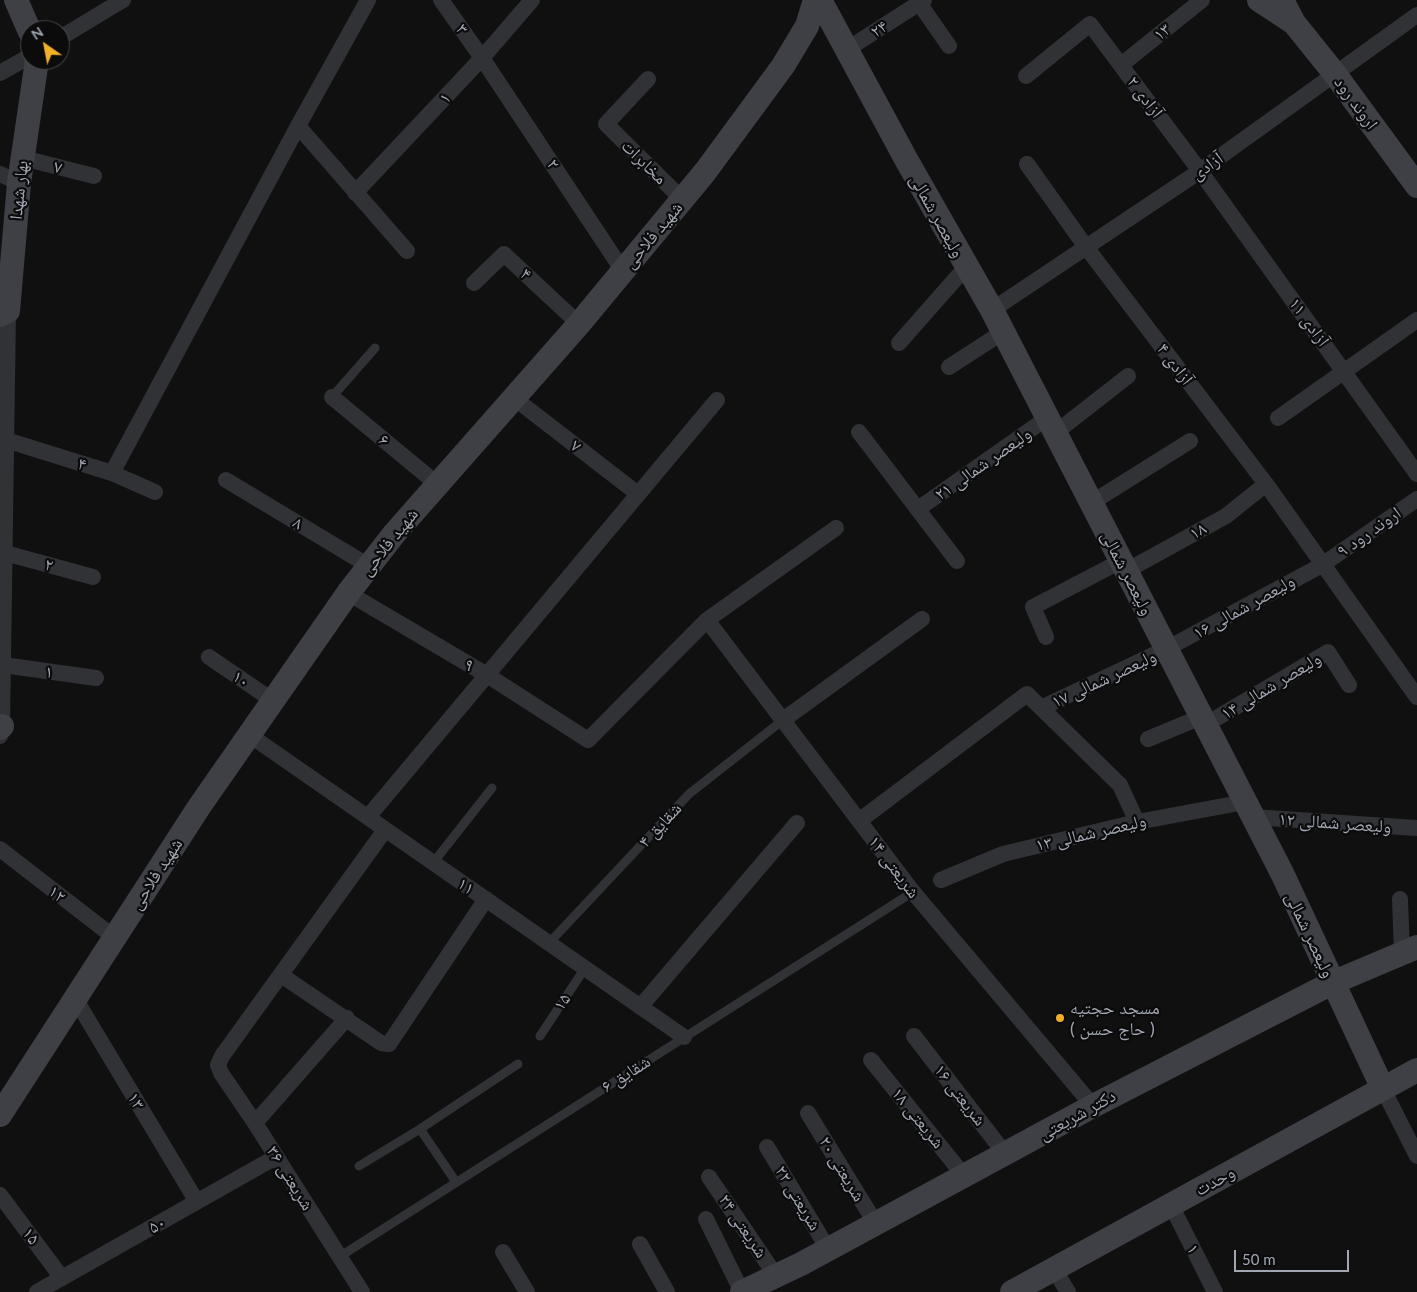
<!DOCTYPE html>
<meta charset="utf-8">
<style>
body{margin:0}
#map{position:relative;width:1417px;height:1292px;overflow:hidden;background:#101011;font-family:Lato,sans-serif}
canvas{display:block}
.north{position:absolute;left:20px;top:20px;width:50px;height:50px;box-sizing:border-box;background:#0b0b0c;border:1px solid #47494e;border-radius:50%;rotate:327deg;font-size:14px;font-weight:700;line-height:20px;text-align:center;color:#a1a6b2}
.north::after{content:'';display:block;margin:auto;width:18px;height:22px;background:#f1b028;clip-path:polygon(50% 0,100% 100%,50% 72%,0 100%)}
.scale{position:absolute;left:1234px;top:1250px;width:115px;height:22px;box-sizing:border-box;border:2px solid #a1a6b2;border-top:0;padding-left:6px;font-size:15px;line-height:18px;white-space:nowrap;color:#a1a6b2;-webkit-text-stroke:4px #0b0b0c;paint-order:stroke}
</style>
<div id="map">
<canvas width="1417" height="1292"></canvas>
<div class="north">N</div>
<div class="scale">50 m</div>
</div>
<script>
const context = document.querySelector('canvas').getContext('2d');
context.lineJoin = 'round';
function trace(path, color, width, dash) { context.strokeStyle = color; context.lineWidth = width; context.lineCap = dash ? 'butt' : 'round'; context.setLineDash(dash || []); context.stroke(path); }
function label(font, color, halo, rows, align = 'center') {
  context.font = font + ' Lato,"Noto Naskh Arabic",sans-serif'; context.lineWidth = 4.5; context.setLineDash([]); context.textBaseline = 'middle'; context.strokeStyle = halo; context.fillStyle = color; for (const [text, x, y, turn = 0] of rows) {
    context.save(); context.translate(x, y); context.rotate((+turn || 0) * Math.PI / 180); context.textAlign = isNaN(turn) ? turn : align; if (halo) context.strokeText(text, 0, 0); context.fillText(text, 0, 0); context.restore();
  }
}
const lane = new Path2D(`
 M 332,397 L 375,348
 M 433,863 L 492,788
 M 549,943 L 689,794 L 783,720
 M 540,1036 L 585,968
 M 420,1129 L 456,1182
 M 359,1166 L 420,1129 L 518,1064
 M 339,1257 L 913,892`);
const street = new Path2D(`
 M 441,0 L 482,58 L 623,271
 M 919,3 L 949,46
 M 60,38 L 123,0
 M 846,50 L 924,0
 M 1121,65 L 1202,0
 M 0,73 L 30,56
 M 1026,76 L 1090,24 L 1200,171 L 1417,474
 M 648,79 L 606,124 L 683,200
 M 298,126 L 407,251
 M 23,158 L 94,176
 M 1027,164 L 1086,247 L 1266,484 L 1417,697
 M 0,174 L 19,183
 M 355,193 L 482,58 L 532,0
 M 474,283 L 504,254 L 579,324
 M 992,310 L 1200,171 L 1417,15
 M 899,343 L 966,267
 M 949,367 L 1003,332
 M 332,397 L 437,484
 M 514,398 L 638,494
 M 1278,418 L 1417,320
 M 859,432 L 957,561
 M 1055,433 L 1128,376
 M 6,440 L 112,473 L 155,492
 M 112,473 L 298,126 L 368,0
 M 226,480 L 369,566
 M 1091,503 L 1190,441
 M 918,509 L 1047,418
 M 5,553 L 93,577
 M 1126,571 L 1226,516 L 1266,484
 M 348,593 L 487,675 L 588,740 L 707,620 L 836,528
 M 707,620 L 913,892 L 1093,1106
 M 1046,637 L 1033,607 L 1121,561
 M 209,657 L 272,700
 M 3,665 L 96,678
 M 1041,708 L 1166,649 L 1322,565 L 1417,499
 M 783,720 L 922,619
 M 1205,725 L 1328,652 L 1349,685
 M 248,734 L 684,1037
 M 0,736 L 2,726 L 8,311
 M 1148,739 L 1201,717
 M 368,817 L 717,400
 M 1253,817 L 1417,828
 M 859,821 L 1027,694 L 1120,785 L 1137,822
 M 0,849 L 115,938
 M 941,880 L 1003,854 L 1137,822 L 1245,802
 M 1400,899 L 1402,954
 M 281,975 L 381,1043 L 389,1044 L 486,899
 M 76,1000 L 197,1202
 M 640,1007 L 797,823
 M 914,1036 L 1006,1155
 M 871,1060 L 965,1177
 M 1383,1089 L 1417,1156
 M 808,1113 L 876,1224
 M 255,1123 L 347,1018
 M 767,1147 L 828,1249
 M 709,1177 L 776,1276
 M 0,1195 L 62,1278
 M 1171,1205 L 1215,1292
 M 706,1219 L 742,1292
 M 640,1244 L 667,1292
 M 503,1252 L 527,1292
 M 1054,1269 L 1068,1292
 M 37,1292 L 276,1157
 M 362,1292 L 255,1123 L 221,1073 L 218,1065 L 222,1056 L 385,830`);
const secondary = new Path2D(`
 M 16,0 L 30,32
 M 820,0 L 907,161 L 992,310 L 1282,873 L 1383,1089
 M 1259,0 L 1294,23
 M 1282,0 L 1294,23 L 1335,74 L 1417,186
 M 0,315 L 8,311 L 19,183 L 37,60
 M 0,728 L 2,726
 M 0,1115 L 199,807 L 348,593 L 394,534 L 579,324 L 705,172 L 783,66 L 807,26 L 815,0
 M 742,1292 L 801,1264 L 1093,1106 L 1332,983 L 1417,947
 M 1012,1292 L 1417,1070`);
const markers = [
 [1060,1018,5,"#f1b028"]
];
const streetNames = [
 ["۳",462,29,54],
 ["۲۴",879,29,-33],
 ["۱۳",1162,32,-39],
 ["آزادی ۲",1145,97,53],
 ["۱",445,98,-47],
 ["اروند رود",1356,103,54],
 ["مخابرات",644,162,44],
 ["۲",553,164,57],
 ["آزادی",1207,166,-35],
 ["۷",58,167,14],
 ["بهار شهدا",19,190,-84],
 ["ولیعصر شمالی",937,216,61],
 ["شهید فلاحی",653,235,-50],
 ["۴",526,274,43],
 ["آزادی ۱۱",1309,322,54],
 ["آزادی ۴",1175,364,53],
 ["۶",384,440,39],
 ["۷",576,446,38],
 ["۴",82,464,17],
 ["ولیعصر شمالی ۲۱",983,464,-35],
 ["۸",298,523,31],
 ["۱۸",1198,531,-29],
 ["اروند رود ۹",1369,532,-35],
 ["شهید فلاحی",389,542,-51],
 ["۲",49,565,15],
 ["ولیعصر شمالی",1127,573,63],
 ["ولیعصر شمالی ۱۶",1244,607,-29],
 ["۹",469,665,30],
 ["۱",49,672,8],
 ["۱۰",241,679,34],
 ["ولیعصر شمالی ۱۷",1104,679,-25],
 ["ولیعصر شمالی ۱۴",1271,686,-31],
 ["ولیعصر شمالی ۱۲",1335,823,4],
 ["شقایق ۴",660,825,-47],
 ["ولیعصر شمالی ۱۳",1091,833,-13],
 ["شریعتی ۱۴",894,867,53],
 ["شهید فلاحی",156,874,-57],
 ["۱۱",466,886,35],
 ["۱۲",57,894,38],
 ["ولیعصر شمالی",1310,935,65],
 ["۱۵",562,1002,-56],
 ["شقایق ۶",626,1074,-32],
 ["شریعتی ۱۶",960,1095,52],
 ["۱۳",136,1101,59],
 ["دکتر شریعتی",1077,1115,-29],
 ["شریعتی ۱۸",918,1118,51],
 ["شریعتی ۲۰",842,1169,59],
 ["شریعتی ۳۶",290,1178,58],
 ["وحدت",1215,1181,-29],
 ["شریعتی ۲۲",798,1198,59],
 ["۵۰",157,1225,-29],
 ["شریعتی ۲۴",743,1226,56],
 ["۱۵",31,1236,53],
 ["۱",1193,1249,63]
];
const poiNames = [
 ["مسجد حجتیه",1070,1008],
 ["( حاج حسن )",1070,1029]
];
trace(lane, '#313236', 9);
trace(street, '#313236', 16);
trace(secondary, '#3f4046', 24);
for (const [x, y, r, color] of markers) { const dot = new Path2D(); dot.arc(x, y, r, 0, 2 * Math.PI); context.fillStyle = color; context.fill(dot); trace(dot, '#0b0b0c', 2); }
label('18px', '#a1a6b2', '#0b0b0c', streetNames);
label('18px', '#a1a6b2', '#0b0b0c', poiNames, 'left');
</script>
